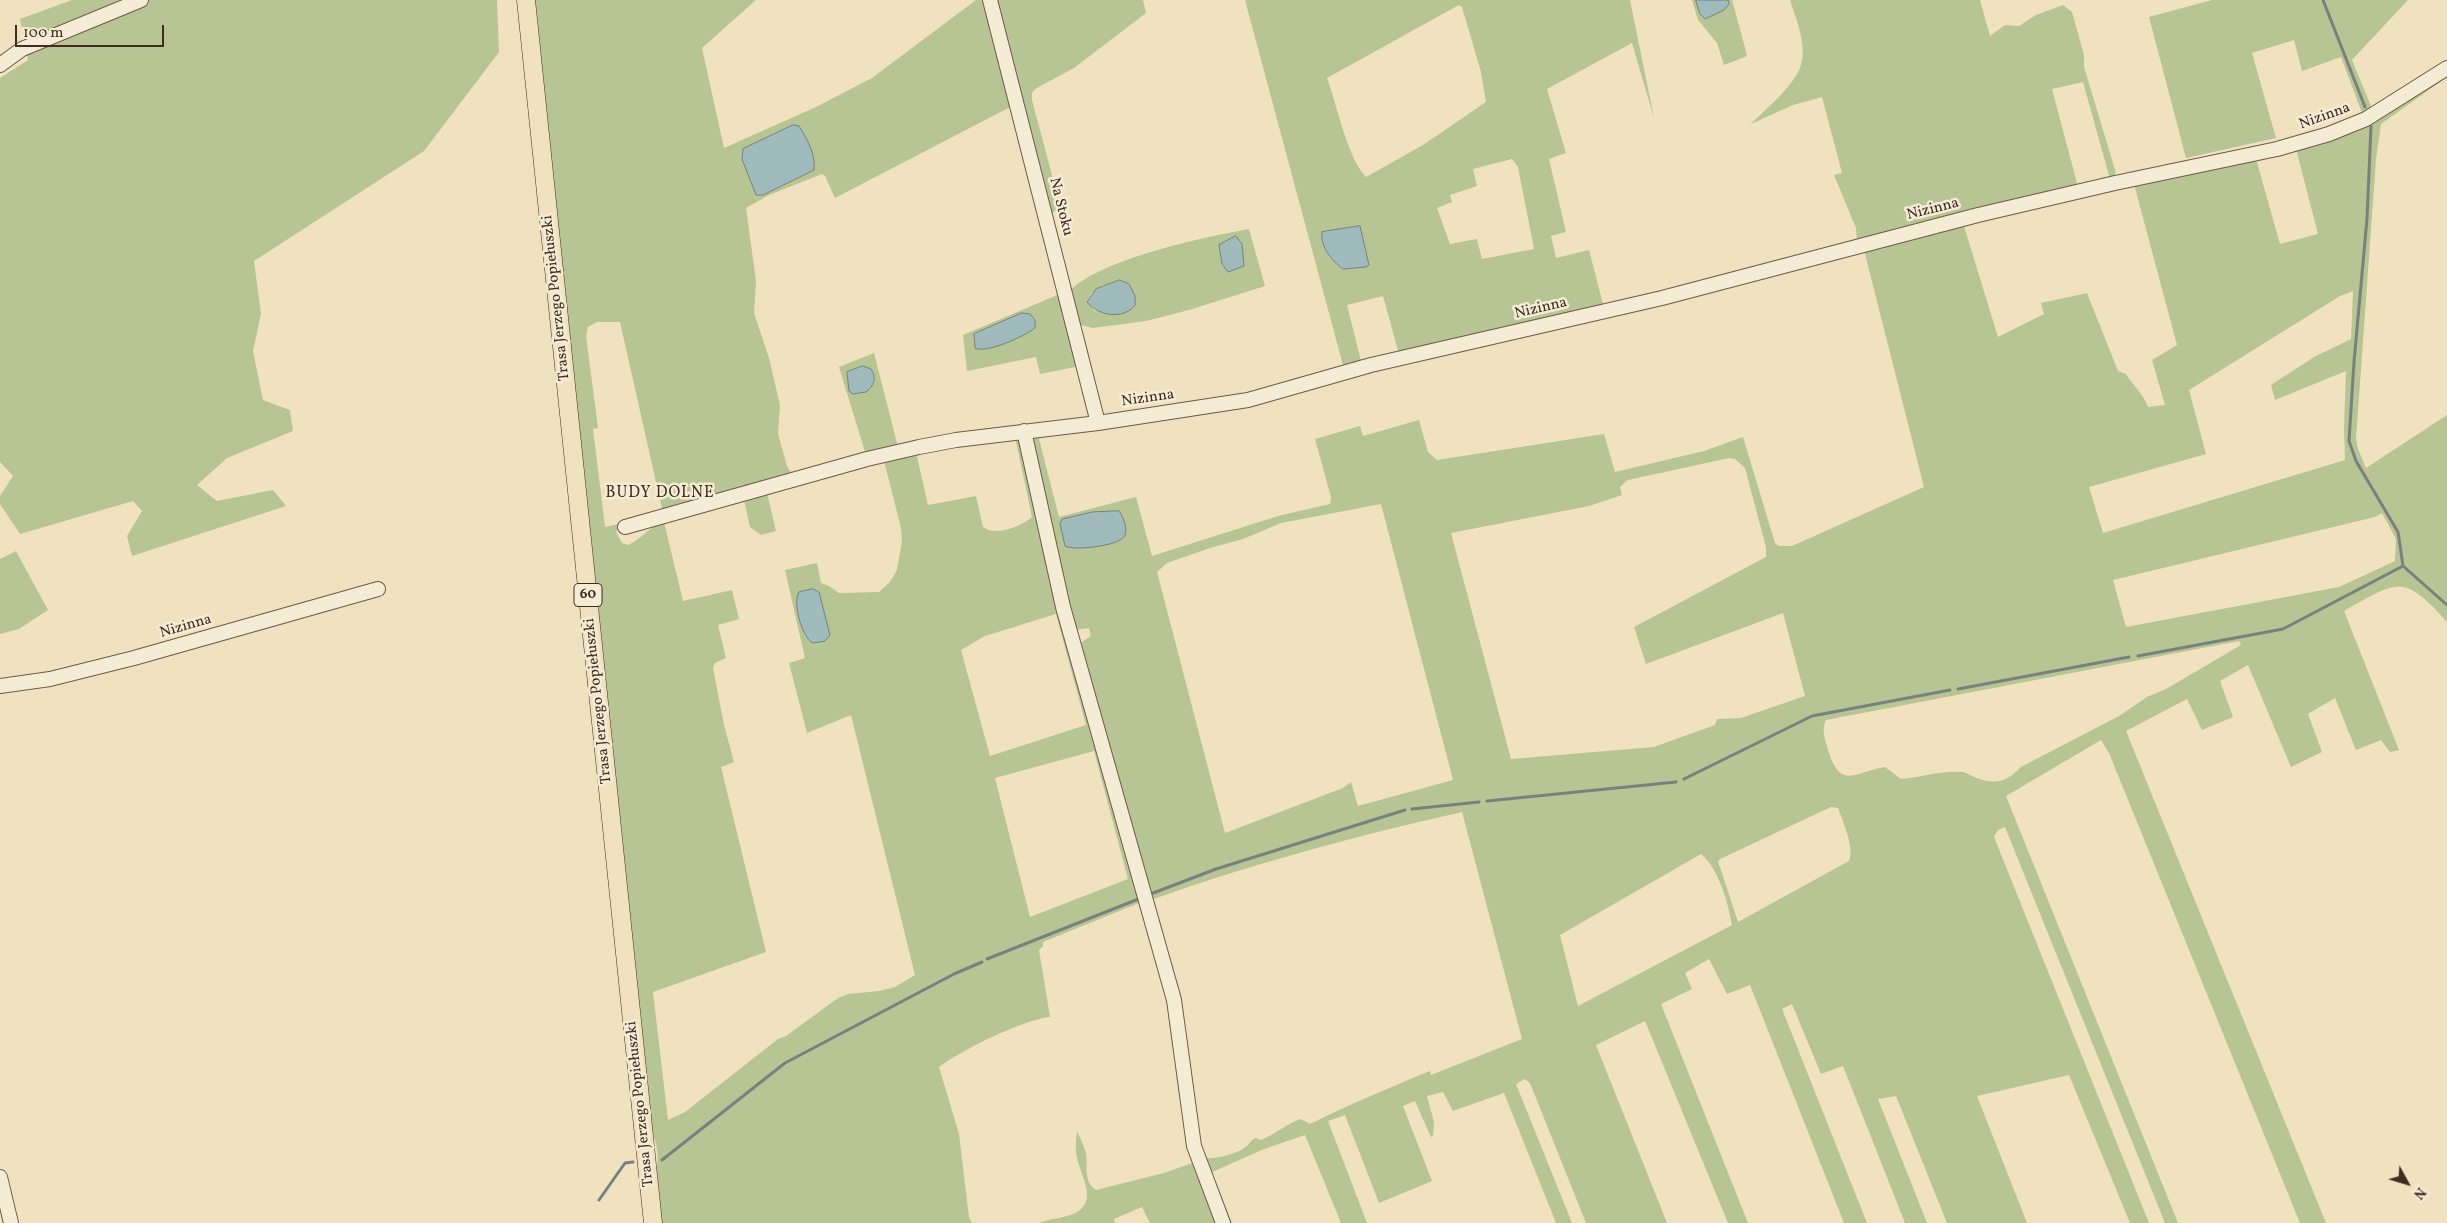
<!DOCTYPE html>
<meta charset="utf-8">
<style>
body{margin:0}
#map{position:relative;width:2447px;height:1223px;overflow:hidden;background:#f0e2bf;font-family:Vollkorn,serif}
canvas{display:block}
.north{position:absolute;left:2382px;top:1158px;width:50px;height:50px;-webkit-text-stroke:4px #f5ecd5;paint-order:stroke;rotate:129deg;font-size:14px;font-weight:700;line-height:20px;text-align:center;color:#412b22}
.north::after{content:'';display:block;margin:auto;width:18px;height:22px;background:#412b22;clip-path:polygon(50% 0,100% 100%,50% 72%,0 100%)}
.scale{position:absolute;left:15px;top:25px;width:149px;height:22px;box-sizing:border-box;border:2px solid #412b22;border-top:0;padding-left:6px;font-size:15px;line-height:18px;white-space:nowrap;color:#412b22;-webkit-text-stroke:4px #f5ecd5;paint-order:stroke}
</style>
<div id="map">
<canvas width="2447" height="1223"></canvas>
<div class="north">N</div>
<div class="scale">100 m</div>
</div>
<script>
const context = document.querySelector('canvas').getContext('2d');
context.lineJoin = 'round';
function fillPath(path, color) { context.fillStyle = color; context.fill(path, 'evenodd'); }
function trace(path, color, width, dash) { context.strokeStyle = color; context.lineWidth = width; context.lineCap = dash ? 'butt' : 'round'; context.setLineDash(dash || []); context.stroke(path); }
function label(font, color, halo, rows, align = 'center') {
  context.font = font + ' Vollkorn,serif'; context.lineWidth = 5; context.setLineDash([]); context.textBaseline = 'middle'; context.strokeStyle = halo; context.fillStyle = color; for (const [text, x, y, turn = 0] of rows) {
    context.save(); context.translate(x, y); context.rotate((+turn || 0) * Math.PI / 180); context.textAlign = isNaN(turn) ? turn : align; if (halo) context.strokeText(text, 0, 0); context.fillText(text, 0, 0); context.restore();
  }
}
const green = new Path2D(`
 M 72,0 L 497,0 L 499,52 L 424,151 L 254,261 L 261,314 L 253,351 L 263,400 L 290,410 L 293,431 L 227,458 L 197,485 L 217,501 L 273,490 L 286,506 L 132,556 L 127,536 L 142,511 L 133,501 L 20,534 L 0,504 L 0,496 L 13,476 L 0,462 L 0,78 L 28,60 L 20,19 Z
 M 534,0 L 756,0 L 702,48 L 724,148 L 816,107 L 872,78 L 976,0 L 987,0 L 1014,105 L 835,198 L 825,176 L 822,174 L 769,195 L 746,208 L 756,281 L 754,313 L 769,358 L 780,405 L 778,434 L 787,466 L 790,471 L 795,474 L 663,513 L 620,322 L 597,322 L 588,327 L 586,336 L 598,428 L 593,429 L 605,527 L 623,523 L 616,532 L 622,543 L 628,545 C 642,539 649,526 664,522 L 683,601 L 732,590 L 739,619 L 718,625 L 726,658 L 715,663 L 713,668 L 724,725 L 734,762 L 721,767 L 766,952 L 653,992 L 668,1120 L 685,1112 L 778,1039 L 786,1036 L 838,998 L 848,994 L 879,991 L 895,987 L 915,975 L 851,715 L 807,733 L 789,663 L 805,658 L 785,570 L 817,563 L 821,583 L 829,586 L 839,593 L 879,592 L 890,582 L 897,570 L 902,541 L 901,528 L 884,461 L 916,452 L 928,505 L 976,496 L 983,527 C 995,537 1022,526 1032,517 L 1015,437 L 1020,439 L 1144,901 L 1043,942 L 1043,946 L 1039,950 L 1050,1017 C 1022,1020 962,1050 939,1067 L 959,1134 L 969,1217 L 972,1223 L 660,1223 C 659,1211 657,1199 656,1187 C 656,1169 661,1152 653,1135 ZM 1056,614 L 1086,725 L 990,756 L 961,650 L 985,636 ZM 1094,751 L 1128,879 L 1030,917 L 995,778 Z
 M 993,0 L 1143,0 L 1146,13 L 1074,68 L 1035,89 L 1032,93 L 1032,100 L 1061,209 L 1048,214 Z
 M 1245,0 L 1630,0 L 1654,118 L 1632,43 L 1547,89 L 1566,153 L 1549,159 L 1566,232 L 1551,236 L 1556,258 L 1589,250 L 1604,308 L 1399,354 L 1383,296 L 1347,305 L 1362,365 L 1344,369 ZM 1459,5 L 1462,7 L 1481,72 L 1486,102 L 1423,145 L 1366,177 C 1347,157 1337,105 1327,78 ZM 1512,159 L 1518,167 L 1534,249 L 1482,259 L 1477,239 L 1450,244 L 1437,208 L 1452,202 L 1450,195 L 1477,186 L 1473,169 Z
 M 1692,0 L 1732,0 L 1747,55 L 1745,57 L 1724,65 L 1717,43 L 1698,20 Z
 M 1790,0 L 1980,0 L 1990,36 L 2005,25 L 2019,26 L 2036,15 L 2063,5 L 2072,12 L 2084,55 L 2084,67 L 2116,173 L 2110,179 L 2083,82 L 2052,89 L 2078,187 L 1857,242 L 1856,228 L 1834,175 L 1842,173 L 1822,97 L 1793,105 L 1751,124 C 1766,109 1795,85 1801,65 C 1807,45 1796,18 1790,0 Z
 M 2212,0 L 2408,0 L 2352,60 L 2373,111 L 2362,113 L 2341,57 L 2302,71 L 2294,40 L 2252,53 L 2276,138 L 2186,158 L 2149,17 Z
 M 2447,73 L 2447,77 L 2381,124 L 2376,159 L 2356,439 L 2358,449 L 2366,468 L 2447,415 L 2447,622 C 2403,573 2398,581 2344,611 L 2399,750 L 2390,752 L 2381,740 L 2356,750 L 2335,698 L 2308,714 L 2322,752 L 2291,767 L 2248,665 L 2220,681 L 2233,717 L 2202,730 L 2187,699 L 2126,731 L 2326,1223 L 2300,1223 L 2109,753 L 2101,740 L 2006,796 L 2178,1223 L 2165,1223 L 2005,827 L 1998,830 L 1994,837 L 2149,1223 L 2130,1223 L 2069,1075 L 1977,1096 L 2027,1223 L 1947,1223 L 1896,1096 L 1878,1099 L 1927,1223 L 1905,1223 L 1843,1066 L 1821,1074 L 1792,1004 L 1782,1009 L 1867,1223 L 1844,1223 L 1750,985 L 1727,994 L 1709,959 L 1685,973 L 1692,989 L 1661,1004 L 1748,1223 L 1728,1223 L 1645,1021 L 1596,1045 L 1667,1223 L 1586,1223 L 1530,1083 L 1525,1079 L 1516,1084 L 1572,1223 L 1556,1223 L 1504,1093 L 1453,1111 L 1443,1092 L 1427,1096 L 1434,1122 L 1433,1136 L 1431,1137 L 1415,1101 L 1403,1106 L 1432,1181 L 1379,1203 L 1345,1115 L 1328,1121 L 1367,1223 L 1341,1223 L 1305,1135 L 1264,1149 L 1212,1172 L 1232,1223 L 1225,1223 L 1205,1158 C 1217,1159 1238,1154 1247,1146 C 1251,1142 1251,1140 1256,1138 L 1261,1140 C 1276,1134 1286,1124 1301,1119 L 1310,1124 C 1350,1104 1389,1088 1430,1071 L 1431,1075 L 1522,1039 L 1462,812 C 1355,836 1251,864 1148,901 L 1114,763 L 1079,644 L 1091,636 L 1089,628 L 1074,630 L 1032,437 L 1038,435 L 1059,517 L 1136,497 L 1152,556 L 1278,516 L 1330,504 L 1331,497 L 1315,439 L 1360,426 L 1363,436 L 1419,420 L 1428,452 L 1437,460 L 1604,434 L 1615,472 L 1704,451 L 1743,437 L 1775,543 L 1779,546 L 1792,546 L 1924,487 L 1864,250 L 1963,223 L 1998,337 L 2044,314 L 2041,303 L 2087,293 L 2118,371 L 2126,374 C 2133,386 2143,393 2148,407 L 2165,405 L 2152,360 L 2177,345 L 2134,184 L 2256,159 L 2280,244 L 2318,234 L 2296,149 ZM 2353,291 L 2351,339 L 2314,357 L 2271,385 L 2275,400 L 2346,371 L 2344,428 L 2345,460 L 2103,533 L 2089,487 L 2206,454 L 2189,390 L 2340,296 ZM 1729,458 L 1735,459 L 1745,468 L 1766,547 L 1766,557 L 1634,627 L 1646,664 L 1783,613 L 1805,696 L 1741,718 L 1717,719 L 1715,725 L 1654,747 L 1511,759 L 1451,533 L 1589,506 L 1622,495 L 1620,487 L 1628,480 ZM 1381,504 L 1453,780 L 1358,806 L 1351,782 L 1343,788 L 1225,833 L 1157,572 L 1167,563 L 1210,548 L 1243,539 L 1281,523 ZM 2382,513 L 2396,539 L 2395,561 L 2339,587 L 2126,627 L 2113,580 L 2375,517 ZM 2239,641 L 2241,645 L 2166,689 L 2147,697 L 2119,716 L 2021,767 C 2006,783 1994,785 1974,777 C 1970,775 1967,773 1963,772 C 1943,770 1921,777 1901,779 L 1885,767 C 1854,772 1841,791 1828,750 C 1825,739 1821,730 1826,720 ZM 1831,807 L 1838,808 C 1843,822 1855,848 1849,861 L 1738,922 L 1721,870 L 1718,862 L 1720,859 ZM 1701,854 C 1719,869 1728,903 1732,925 L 1578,1006 L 1560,935 Z
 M 1249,229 L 1265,286 L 1189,310 L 1146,321 L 1093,328 L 1076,324 L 1068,292 C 1103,258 1201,238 1249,229 ZM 1103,285 L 1135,296 L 1135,305 L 1095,311 L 1087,302 L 1091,294 Z
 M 1062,293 L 1080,366 L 1040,374 L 1036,357 L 967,371 L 963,335 Z
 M 874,353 L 898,447 L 866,455 L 839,367 Z
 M 767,493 L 776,531 L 761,535 L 750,527 L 744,500 Z
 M 16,551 L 48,610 L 19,629 L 0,634 L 0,559 Z
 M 1077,1131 C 1080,1138 1084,1146 1086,1153 C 1088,1167 1083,1181 1096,1190 L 1164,1173 L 1195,1162 L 1218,1223 L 1150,1223 L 1142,1207 L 1114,1219 L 1115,1223 L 1039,1223 C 1051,1218 1070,1218 1080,1210 C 1096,1198 1080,1173 1077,1158 C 1075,1150 1076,1140 1077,1131 Z`);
const water = new Path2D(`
 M 1696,0 L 1728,0 L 1729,4 L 1724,10 L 1705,19 L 1700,14 Z
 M 793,125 L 799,126 C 807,139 816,154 814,170 L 763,195 L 756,195 L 742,159 L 743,149 Z
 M 1360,226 L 1369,265 L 1366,267 L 1343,269 C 1332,261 1320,247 1322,232 Z
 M 1236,236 L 1242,244 L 1244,266 L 1228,272 L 1222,264 L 1219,245 Z
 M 1120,280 L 1129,284 L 1135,296 L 1135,305 C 1123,321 1097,315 1087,302 L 1096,289 Z
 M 1022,313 L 1030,314 L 1035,320 L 1035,328 C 1025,336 986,354 975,348 L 974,334 Z
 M 863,366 L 871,369 C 877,378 874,386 866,392 L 853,394 L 849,391 L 847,372 Z
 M 1119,511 C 1123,516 1129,531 1124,537 C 1117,546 1074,551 1065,546 L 1060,524 L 1062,519 L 1092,512 Z
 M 813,589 L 819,592 L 830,635 L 825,641 L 813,643 C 802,638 792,602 799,592 Z`);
const stream = new Path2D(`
 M 2323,0 L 2365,107
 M 2371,126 L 2367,219 L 2354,362 L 2349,441 L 2356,461 L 2398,532 L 2403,566
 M 2138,656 L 2283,629 L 2403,566 L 2447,605
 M 1958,689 L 2129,657
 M 1684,779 L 1812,716 L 1950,690
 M 1487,801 L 1676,782
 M 1412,809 L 1479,802
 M 1148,895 L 1216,869 L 1405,810
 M 987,959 L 1141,898
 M 662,1160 L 785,1063 L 954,974 L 982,962
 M 599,1200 L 625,1163 L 633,1162`);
const minor = new Path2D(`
 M 990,0 L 1098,423
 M 0,65 L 22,49 L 141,0
 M 1024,431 L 1063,607 L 1174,1000 L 1194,1146 L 1223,1223
 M 625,527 L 867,459 L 919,447 L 956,440 L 1098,423 L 1248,400 L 1371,365 L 1662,298 L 1978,215 L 2115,183 L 2277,149 L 2329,134 L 2366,119 L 2447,68
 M 0,686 L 50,679 L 134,658 L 378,589
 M 0,1177 L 11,1223`);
const major = new Path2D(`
 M 526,0 L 653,1223`);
const shields = [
 [588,595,28]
];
const shieldNames = [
 ["60",588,595]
];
const streetNames = [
 ["Nizinna",2325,117,-20],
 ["Na Stoku",1060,207,76],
 ["Nizinna",1933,210,-14],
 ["Trasa Jerzego Popiełuszki",557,298,-96],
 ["Nizinna",1541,309,-13],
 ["Nizinna",1148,399,-8],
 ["Nizinna",186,627,-16],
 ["Trasa Jerzego Popiełuszki",599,701,-96],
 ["Trasa Jerzego Popiełuszki",641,1104,-96]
];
const neighbourhoodNames = [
 ["BUDY DOLNE",660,494]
];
fillPath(green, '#b7c494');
fillPath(water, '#9fbbbc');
trace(water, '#79817e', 1);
trace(stream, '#79817e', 3);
trace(minor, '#6d5949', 16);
trace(major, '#412b22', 19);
trace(minor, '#f5ecd5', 14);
trace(major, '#f0e2bf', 18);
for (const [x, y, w] of shields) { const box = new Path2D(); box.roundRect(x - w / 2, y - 11.5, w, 23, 4); context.fillStyle = '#f5ecd5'; context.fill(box); trace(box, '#412b22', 1); }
label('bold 14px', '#412b22', null, shieldNames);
label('15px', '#412b22', '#f5ecd5', streetNames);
context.letterSpacing = '1px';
label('16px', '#412b22', '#f5ecd5', neighbourhoodNames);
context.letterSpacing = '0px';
</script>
